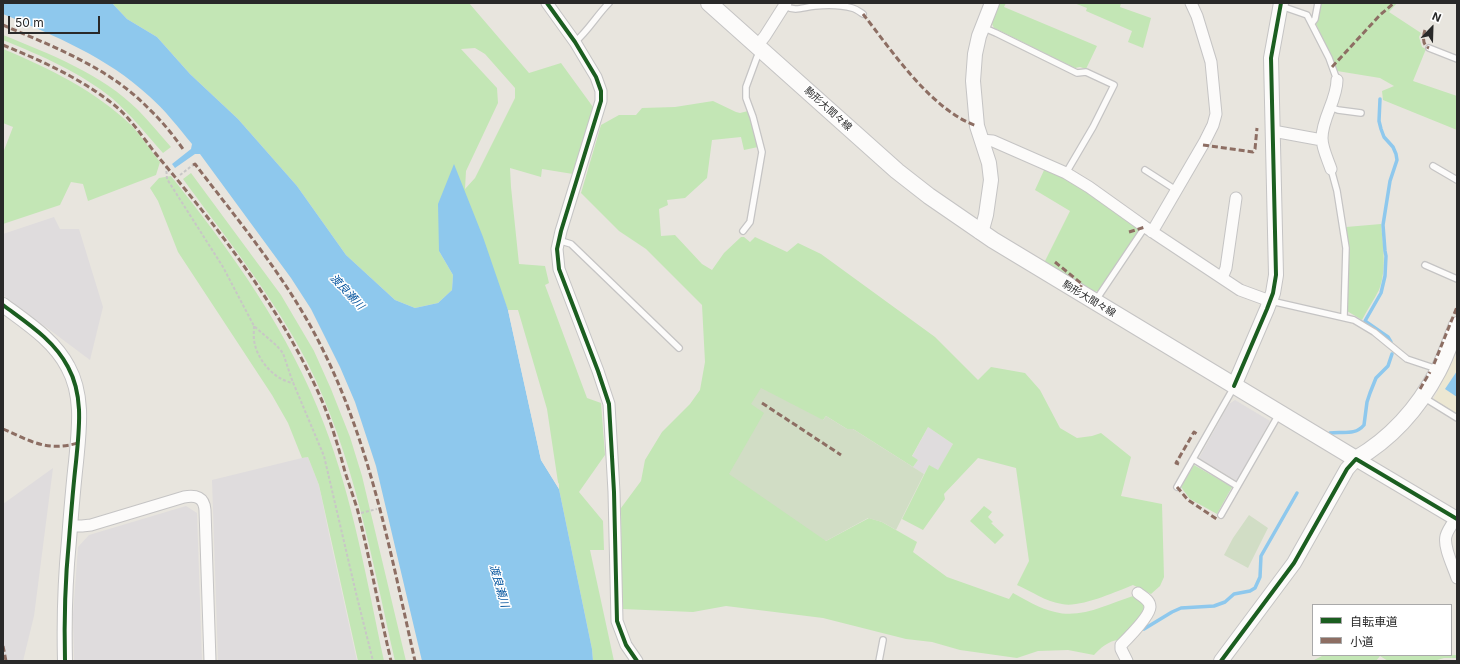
<!DOCTYPE html>
<meta charset="utf-8">
<style>
body{margin:0}
#map{position:relative;width:1460px;height:664px;overflow:hidden;background:#e8e5de;font-family:Inter,"Noto Sans JP",sans-serif}
canvas{display:block}
.frame{position:absolute;inset:0;border:4px solid #292929;pointer-events:none}
.legend{position:absolute;left:1312px;top:604px;width:140px;height:52px;box-sizing:border-box;background:#fff;border:1px solid #a9a9a9;margin:0;padding:5px 7px;list-style:none;font-size:12px;color:#292929}
.legend li{display:flex;align-items:center;gap:8px;height:20px}
.legend b{width:20px;border:1px solid #a9a9a9}
.north{position:absolute;left:1412px;top:8px;width:40px;height:40px;-webkit-text-stroke:3px #fff;paint-order:stroke;rotate:23deg;font-size:11px;font-weight:700;line-height:16px;text-align:center;color:#292929}
.north::after{content:'';display:block;margin:auto;width:14px;height:18px;background:#292929;clip-path:polygon(50% 0,100% 100%,50% 72%,0 100%)}
.scale{position:absolute;left:8px;top:16px;width:92px;height:18px;box-sizing:border-box;border:2px solid #292929;border-top:0;padding-left:5px;font-size:12px;line-height:14px;white-space:nowrap;color:#292929;-webkit-text-stroke:3px #fff;paint-order:stroke}
</style>
<div id="map">
<canvas width="1460" height="664"></canvas>
<div class="frame"></div>
<ul class="legend">
<li><b style="height:5px;background:#1b5e20"></b>自転車道</li>
<li><b style="height:5px;background:#8d6e63"></b>小道</li>
</ul>
<div class="north">N</div>
<div class="scale">50 m</div>
</div>
<script>
const context = document.querySelector('canvas').getContext('2d');
context.lineJoin = 'round';
function fillPath(path, color) { context.fillStyle = color; context.fill(path, 'evenodd'); }
function trace(path, color, width, dash) { context.strokeStyle = color; context.lineWidth = width; context.lineCap = dash ? 'butt' : 'round'; context.setLineDash(dash || []); context.stroke(path); }
function label(font, color, halo, rows, align = 'center') {
  context.font = font + ' Inter,"Noto Sans JP",sans-serif'; context.lineWidth = 3; context.setLineDash([]); context.textBaseline = 'middle'; context.strokeStyle = halo; context.fillStyle = color; for (const [text, x, y, turn = 0] of rows) {
    context.save(); context.translate(x, y); context.rotate((+turn || 0) * Math.PI / 180); context.textAlign = isNaN(turn) ? turn : align; if (halo) context.strokeText(text, 0, 0); context.fillText(text, 0, 0); context.restore();
  }
}
const industrial = new Path2D(`
 M 54,217 L 60,229 L 79,229 L 103,307 L 90,360 L 3,295 L 3,234 Z
 M 1235,400 L 1270,421 L 1237,481 L 1199,458 L 1229,404 Z
 M 928,427 L 953,444 L 938,471 L 929,465 L 924,474 L 913,467 L 918,460 L 912,457 Z
 M 308,457 L 319,485 L 329,534 L 357,661 L 218,661 L 212,480 L 302,458 Z
 M 53,468 L 34,616 L 23,661 L 3,661 L 3,504 Z
 M 186,506 L 197,513 L 202,661 L 74,661 L 73,615 L 78,547 L 89,535 Z`);
const education = new Path2D(`
 M 1457,353 L 1457,415 L 1433,400 Z`);
const green = new Path2D(`
 M 112,3 L 469,3 L 529,73 L 561,63 L 593,107 L 573,174 L 542,169 L 541,177 L 510,168 L 511,187 L 519,264 L 545,266 L 549,283 L 545,285 L 587,398 L 601,403 L 605,455 L 579,492 L 603,521 L 604,550 L 590,550 L 614,661 L 593,661 L 592,649 L 559,489 L 547,409 L 518,310 L 508,310 L 500,290 L 439,251 L 453,275 L 452,290 L 438,303 L 415,308 L 395,300 L 346,255 L 297,186 L 238,119 L 190,74 L 157,37 L 127,19 ZM 475,48 L 485,54 L 515,88 L 515,98 L 475,178 L 465,189 L 466,171 L 498,103 L 497,88 L 461,49 Z
 M 999,3 L 1006,3 L 1004,7 L 1097,46 L 1086,69 L 1080,67 L 1075,68 L 994,28 L 992,24 Z
 M 1074,3 L 1121,3 L 1120,7 L 1151,18 L 1143,48 L 1128,42 L 1132,31 L 1086,11 L 1087,8 Z
 M 1320,3 L 1397,3 L 1389,12 L 1421,33 L 1419,37 L 1422,47 L 1426,49 L 1413,81 L 1457,96 L 1457,130 L 1383,100 L 1382,91 L 1394,86 L 1380,78 L 1337,71 L 1334,62 L 1316,24 Z
 M 3,35 C 50,54 102,74 138,110 C 150,122 160,135 171,147 L 163,153 C 147,135 131,115 113,99 C 80,72 42,56 3,40 Z
 M 3,49 C 49,68 96,91 132,126 C 142,137 151,151 160,162 L 156,175 L 88,201 L 83,184 L 71,182 L 60,205 L 3,224 L 3,153 L 13,127 L 3,123 Z
 M 713,101 L 736,112 L 740,113 L 748,111 L 758,147 L 744,150 L 741,137 L 712,140 L 707,178 L 685,198 L 667,200 L 668,205 L 659,209 L 661,236 L 675,235 L 702,264 L 712,270 L 724,253 L 741,237 L 744,237 L 750,242 L 755,237 L 787,252 L 798,243 L 821,254 L 935,337 L 978,380 L 991,367 L 1025,373 L 1040,390 L 1060,428 L 1077,438 L 1092,436 L 1101,433 L 1131,457 L 1121,496 L 1162,504 L 1164,577 L 1160,586 L 1151,594 L 1133,585 C 1115,592 1080,608 1062,604 C 1046,602 1031,591 1017,585 L 1029,561 L 1016,468 L 978,458 L 944,494 L 945,499 L 923,530 L 902,519 L 929,465 L 938,470 L 953,444 L 928,427 L 912,456 L 918,460 L 913,467 L 853,429 L 847,429 L 826,416 L 823,420 L 764,412 L 826,541 L 869,518 L 882,522 L 917,542 L 913,552 L 947,577 L 1009,599 L 1013,593 C 1026,600 1040,609 1055,612 C 1081,619 1108,604 1133,596 L 1136,597 L 1144,605 L 1143,614 L 1118,640 C 1110,640 1099,649 1094,655 L 1068,650 L 1038,651 L 1017,658 L 960,650 L 932,642 L 906,639 L 823,618 L 726,606 L 693,612 L 622,609 L 621,508 L 641,481 L 645,460 L 662,432 L 690,404 L 700,390 L 705,362 L 702,305 L 646,249 L 619,231 L 581,193 L 601,125 L 619,115 L 636,115 L 642,108 L 675,107 Z
 M 1045,168 L 1064,177 L 1141,228 L 1098,291 L 1094,292 L 1044,263 L 1070,211 L 1035,190 Z
 M 191,173 L 281,295 L 314,351 L 331,389 L 350,437 L 362,476 L 406,661 L 395,661 C 372,560 354,455 307,362 C 273,296 226,238 183,179 Z
 M 171,176 C 231,251 290,333 324,424 C 353,500 367,581 384,661 L 358,661 L 319,485 L 308,457 L 302,458 L 288,423 L 272,395 L 178,252 L 158,201 L 150,188 L 159,178 Z
 M 1381,224 C 1383,246 1387,270 1379,290 C 1374,300 1367,310 1362,320 L 1347,311 L 1349,247 L 1346,227 Z
 M 1194,465 L 1232,487 L 1217,514 L 1190,499 L 1181,487 Z
 M 984,506 L 992,512 L 988,517 L 993,522 L 991,523 L 1004,535 L 995,544 L 970,521 Z
 M 1324,655 L 1457,655 L 1457,658 L 1444,658 L 1434,661 L 1388,661 L 1380,656 L 1376,661 L 1312,661 Z`);
const cemetery = new Path2D(`
 M 761,388 L 823,420 L 826,416 L 847,429 L 853,429 L 924,474 L 896,530 L 882,522 L 868,518 L 826,541 L 729,474 L 764,413 L 751,404 Z
 M 1249,515 L 1268,528 L 1248,568 L 1224,555 L 1233,538 Z`);
const water = new Path2D(`
 M 3,3 L 112,3 L 127,19 L 157,37 L 190,74 L 238,119 L 297,186 L 346,255 L 395,300 L 415,308 L 438,303 L 452,290 L 453,275 L 439,251 L 438,204 L 454,164 L 483,237 L 508,310 L 541,460 L 559,489 L 592,649 L 593,661 L 422,661 L 376,466 L 355,402 L 340,367 L 311,309 L 291,278 L 200,154 L 195,154 L 175,168 L 172,164 L 191,149 L 192,144 C 178,127 165,110 149,96 C 107,57 55,36 3,14 Z
 M 1457,371 L 1457,397 L 1445,389 Z`);
const pier = new Path2D(`
 M 508,310 L 510,310 L 543,459 L 559,484 L 559,489 L 541,460 Z`);
const stream = new Path2D(`
 M 1380,99 L 1379,121 L 1381,129 L 1384,137 L 1393,147 L 1396,154 L 1397,160 L 1390,181 L 1383,225 L 1385,251 L 1386,256 L 1385,276 L 1381,293 L 1365,321 L 1388,337 L 1391,342
 M 1330,433 C 1342,431 1355,436 1364,425 L 1367,402 L 1370,393 L 1376,378 L 1388,366 L 1392,354
 M 1140,629 L 1144,629 L 1172,612 L 1181,608 L 1214,606 L 1225,602 L 1234,594 L 1250,591 L 1255,588 L 1260,577 L 1261,556 L 1297,493`);
const path = new Path2D(`
 M 166,166 L 167,179 L 223,267 L 254,326 L 276,345 L 283,353 L 292,380 L 324,456 L 356,593 L 373,661
 M 180,175 L 193,165
 M 254,326 C 254,332 253,338 255,345 C 259,362 276,381 294,383
 M 361,513 L 377,509`);
const service = new Path2D(`
 M 785,6 C 796,12 803,7 815,6 C 826,5 841,5 852,8 C 856,9 860,12 863,14
 M 1281,6 L 1307,15 L 1329,58 L 1337,80
 M 1312,23 L 1315,19 L 1318,3
 M 982,27 L 996,33 L 1077,73 L 1086,72 L 1114,85 L 1093,127 L 1066,173
 M 575,42 C 588,31 597,15 609,3
 M 1429,48 L 1457,59
 M 1330,107 L 1338,110 L 1361,113
 M 1433,166 L 1457,180
 M 1331,169 L 1337,191 L 1346,248 L 1344,317
 M 1145,170 L 1176,190
 M 743,231 L 750,222 L 762,152 L 753,117 L 746,98 L 746,87 L 757,57 L 762,51
 M 558,240 L 571,244 L 679,348
 M 1425,265 L 1457,279
 M 1096,300 L 1145,227
 M 1271,301 L 1354,320 L 1374,332 L 1407,359 L 1437,369
 M 1423,397 L 1457,418
 M 1193,459 L 1237,486
 M 1177,487 L 1234,387
 M 1221,515 L 1279,414
 M 879,661 L 883,640`);
const minor = new Path2D(`
 M 547,3 L 575,42 L 596,77 L 601,91 L 601,101 L 561,231 L 557,249 L 559,269 L 598,371 L 609,404 L 614,492 L 617,621 L 626,645 L 637,661
 M 757,46 L 765,36 L 786,3
 M 1273,131 L 1322,140
 M 981,140 L 993,141 L 1066,173 L 1089,187 L 1145,227 L 1240,290 L 1270,301
 M 1331,169 C 1328,160 1322,148 1322,138 C 1322,118 1337,100 1337,80
 M 1152,232 L 1205,141 L 1213,125 L 1216,114 L 1211,62 L 1197,16 L 1191,3
 M 1222,278 L 1226,268 L 1236,198
 M 1457,517 C 1453,523 1448,529 1446,536 C 1443,547 1454,568 1457,578
 M 70,526 L 82,526 L 91,525 L 184,497 C 196,495 204,497 205,510 L 210,661
 M 1127,661 L 1121,649 L 1121,645 C 1128,638 1150,616 1150,607 C 1150,600 1143,597 1138,593`);
const tertiary = new Path2D(`
 M 980,232 L 983,226 L 986,215 L 991,180 L 989,163 L 977,126 L 973,81 L 975,54 L 979,36 L 992,3
 M 3,305 C 27,323 54,340 68,367 C 84,396 79,430 76,462 C 73,488 71,514 69,540 C 65,581 64,621 65,661
 M 1234,386 L 1267,309 L 1273,293 L 1276,275 L 1271,58 L 1281,3
 M 1221,661 L 1294,563 L 1347,469 L 1356,459 L 1457,519`);
const secondary = new Path2D(`
 M 709,3 L 897,171 L 929,196 L 993,240 L 1356,459 C 1392,438 1419,407 1438,371 C 1446,356 1451,340 1457,325`);
const quiet = new Path2D(`
 M 863,14 C 892,51 932,111 977,126
 M 3,25 C 54,47 110,68 149,109 C 162,121 173,135 183,149
 M 1425,30 C 1423,36 1422,45 1429,48
 M 3,45 C 42,61 80,78 113,104 C 132,119 145,141 160,159 C 223,234 284,313 323,403 C 332,425 339,449 345,472 C 349,484 353,496 357,508 C 370,559 379,610 391,661
 M 1332,67 L 1380,15 L 1394,3
 M 1203,145 L 1253,152 L 1255,149 L 1257,128
 M 193,165 L 195,164 C 240,223 289,281 322,348 C 371,446 391,555 415,661
 M 1129,232 L 1145,227
 M 1055,262 L 1082,284 L 1078,292
 M 1434,364 L 1457,307
 M 1420,389 L 1430,372
 M 762,403 L 841,455
 M 3,429 C 31,441 46,452 78,443
 M 1179,464 L 1176,463 L 1194,432 L 1197,434
 M 1177,487 L 1188,500 L 1218,520
 M 3,646 L 6,661`);
const cycleway = new Path2D(`
 M 547,3 L 575,42 L 596,77 L 601,91 L 601,101 L 561,231 L 557,249 L 559,269 L 598,371 L 609,404 L 614,492 L 617,621 L 626,645 L 637,661
 M 3,305 C 27,323 54,340 68,367 C 84,396 79,430 76,462 C 73,488 71,514 69,540 C 65,581 64,621 65,661
 M 1234,386 L 1267,309 L 1273,293 L 1276,275 L 1271,58 L 1281,3
 M 1221,661 L 1294,563 L 1347,469 L 1356,459 L 1457,519`);
const streetNames = [
 ["駒形大間々線",828,109,42],
 ["駒形大間々線",1089,299,31]
];
const waterNames = [
 ["渡良瀬川",347,292,47],
 ["渡良瀬川",499,586,74]
];
fillPath(industrial, '#dfdcdd');
fillPath(education, '#ece7d2');
fillPath(green, '#c3e6b5');
fillPath(cemetery, '#d1ddc5');
fillPath(water, '#8ec8ed');
fillPath(pier, '#e8e5de');
trace(stream, '#8ec8ed', 3.5);
trace(service, '#c5c4c4', 8);
trace(minor, '#c5c4c4', 13);
trace(tertiary, '#c5c4c4', 16);
trace(secondary, '#c5c4c4', 18);
trace(path, '#c8c7c6', 2, [3, 2]);
trace(service, '#fcfbfa', 5.5);
trace(minor, '#fcfbfa', 11);
trace(tertiary, '#fcfbfa', 14);
trace(secondary, '#fcfbfa', 16);
trace(quiet, '#8d6e63', 3, [6, 3]);
trace(cycleway, '#1b5e20', 4);
label('10px', '#292929', '#fff', streetNames);
label('italic 11px', '#07569f', '#fff', waterNames);
</script>
